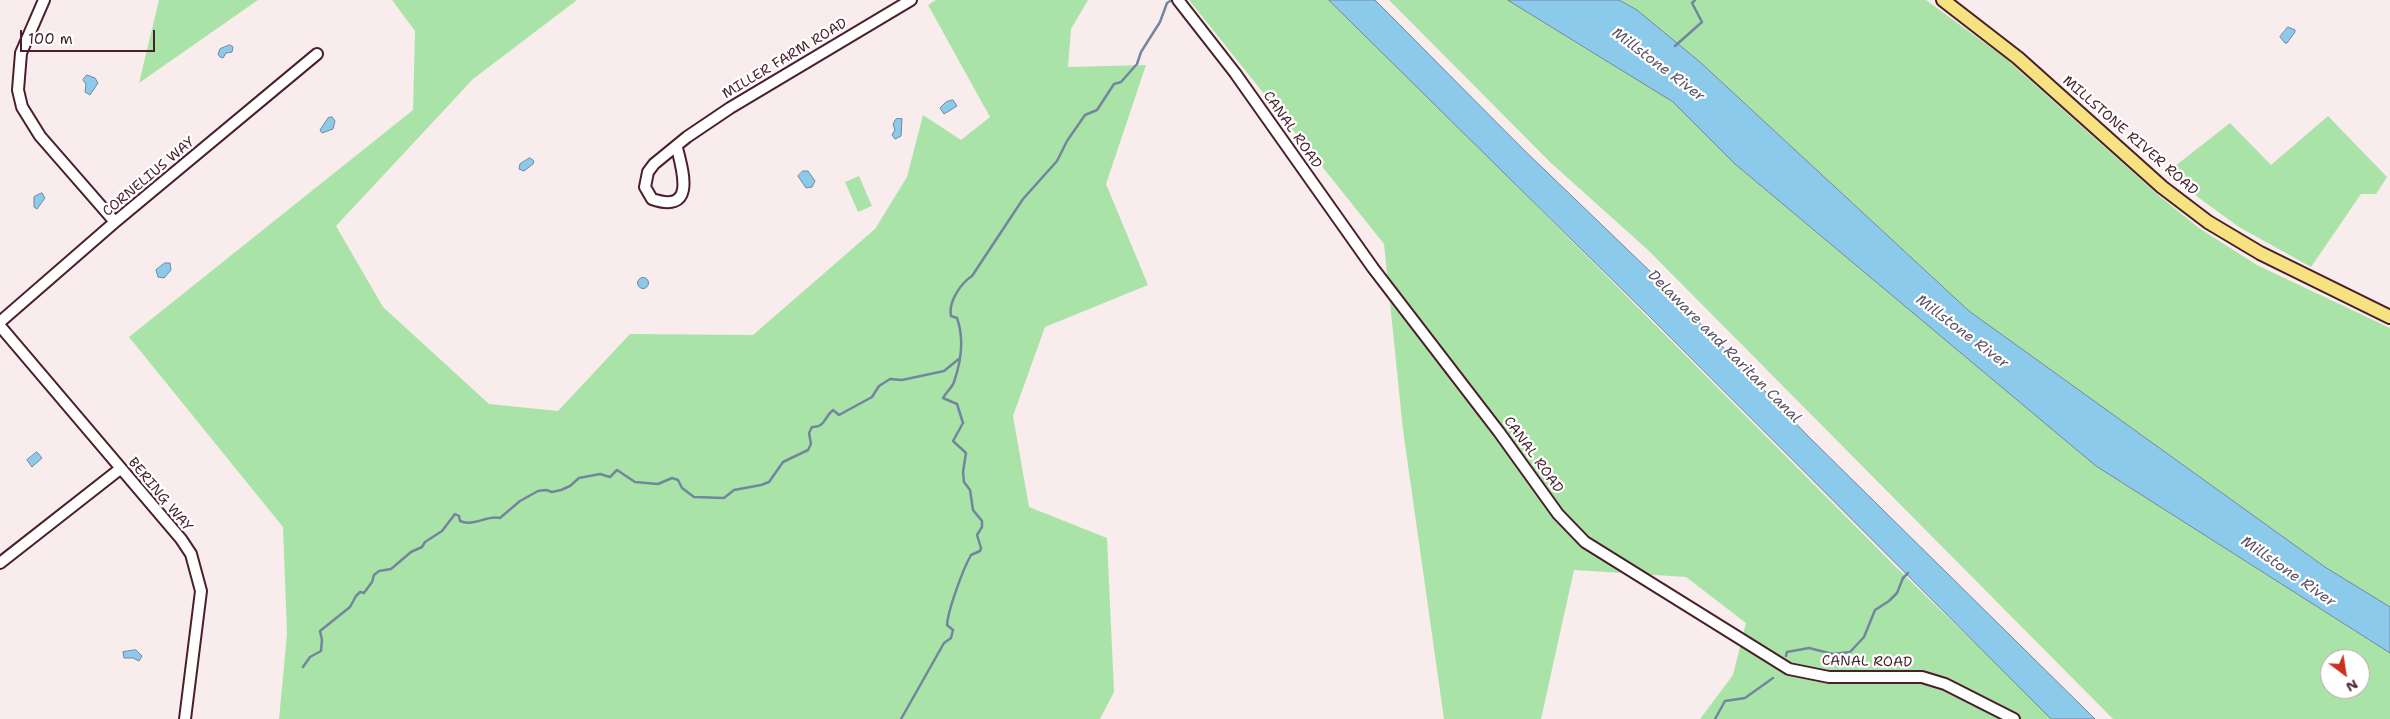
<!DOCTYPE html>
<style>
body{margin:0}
#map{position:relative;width:2390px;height:719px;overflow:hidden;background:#f8edec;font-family:"Shantell Sans",sans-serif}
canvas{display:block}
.north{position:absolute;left:2320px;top:649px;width:50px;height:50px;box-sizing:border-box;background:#fff;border:1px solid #b7a5aa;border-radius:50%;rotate:149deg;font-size:14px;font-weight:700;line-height:20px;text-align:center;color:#4a1f2b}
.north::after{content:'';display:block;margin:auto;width:18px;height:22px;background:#c8321e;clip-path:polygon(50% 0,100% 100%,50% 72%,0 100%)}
.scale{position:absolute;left:20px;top:30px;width:135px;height:22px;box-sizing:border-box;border:2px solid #4a1f2b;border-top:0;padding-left:6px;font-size:15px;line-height:18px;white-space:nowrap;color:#4a1f2b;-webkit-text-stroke:4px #fff;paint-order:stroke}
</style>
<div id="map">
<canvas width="2390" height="719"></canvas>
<div class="north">N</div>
<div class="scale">100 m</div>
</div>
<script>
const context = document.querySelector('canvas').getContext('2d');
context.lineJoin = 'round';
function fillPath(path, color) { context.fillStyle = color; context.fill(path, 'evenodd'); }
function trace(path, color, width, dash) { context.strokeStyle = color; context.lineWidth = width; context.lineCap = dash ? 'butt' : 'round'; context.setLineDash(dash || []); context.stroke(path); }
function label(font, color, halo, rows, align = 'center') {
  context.font = font + ' "Shantell Sans",sans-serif'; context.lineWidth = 4.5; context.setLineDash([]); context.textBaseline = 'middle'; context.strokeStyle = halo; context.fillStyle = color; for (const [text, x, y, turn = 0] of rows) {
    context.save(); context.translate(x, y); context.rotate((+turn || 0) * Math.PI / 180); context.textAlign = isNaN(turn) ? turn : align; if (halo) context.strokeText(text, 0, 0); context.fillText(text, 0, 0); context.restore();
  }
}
const green = new Path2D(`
 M 159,0 L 258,0 L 139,83 Z
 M 392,0 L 577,0 L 473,79 L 336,226 L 383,307 L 489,404 L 558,411 L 630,334 L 753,335 L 875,229 L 907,177 L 923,115 L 961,140 L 990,117 L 928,5 L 936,0 L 1088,0 L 1071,29 L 1068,67 L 1146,65 L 1106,184 L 1148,285 L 1045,327 L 1013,416 L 1029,507 L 1107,538 L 1114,692 L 1100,719 L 279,719 L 287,634 L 283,527 L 129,337 L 413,110 L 415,31 Z
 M 1189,0 L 1332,0 L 1895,566 L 2053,719 L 1700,719 L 1733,675 L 1746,623 L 1686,577 L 1574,570 L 1541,719 L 1444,719 L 1403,430 L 1384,244 Z
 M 1389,0 L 1508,0 L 1673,102 L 1735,164 L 2098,467 L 2390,653 L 2390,719 L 2113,719 L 1648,250 L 1551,163 ZM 2330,659 L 2360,659 L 2360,689 L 2330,689 Z
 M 1619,0 L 1926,0 L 2005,58 L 2158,195 L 2199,228 L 2257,265 L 2390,328 L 2390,607 L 2325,567 L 1969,311 L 1700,62 L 1637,10 Z
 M 2328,116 L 2387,177 L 2376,194 L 2361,194 L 2311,267 L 2239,227 L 2199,198 L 2170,170 L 2230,123 L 2271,165 Z
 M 859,176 L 872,206 L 858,212 L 845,182 Z`);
const water = new Path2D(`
 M 1329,0 L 1375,0 L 1524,150 L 1655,276 L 1807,435 L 2095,719 L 2051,719 L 1648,315 Z
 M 1508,0 L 1619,0 L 1637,10 L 1700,62 L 1969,311 L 2325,567 L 2390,607 L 2390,653 L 2096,466 L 1735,164 L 1673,102 Z
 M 2288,27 L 2295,30 L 2295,32 L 2287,43 L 2285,43 L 2280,37 Z
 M 230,45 L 233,47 L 232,52 L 226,53 L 223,58 L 220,57 L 218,54 L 220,49 Z
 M 87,75 L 95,78 L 98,83 L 90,95 L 85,92 L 86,84 L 83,80 Z
 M 953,100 L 957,106 L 944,114 L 940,108 L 946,102 Z
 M 332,117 L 335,121 L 333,129 L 322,133 L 320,130 L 328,118 Z
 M 902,119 L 901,136 L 895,139 L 892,135 L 895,130 L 893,124 L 896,119 Z
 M 530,158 L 534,161 L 533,164 L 524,171 L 519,169 L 520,164 Z
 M 803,171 L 808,171 L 815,181 L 812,187 L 806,188 L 798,176 Z
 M 42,193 L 45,198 L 37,209 L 34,207 L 34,197 Z
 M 165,263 L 170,263 L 171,270 L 164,278 L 158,277 L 156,270 Z
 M637.5 283a5.5 5.5 0 1 1 11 0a5.5 5.5 0 1 1-11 0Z
 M 37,452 L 42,458 L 32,467 L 27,460 Z
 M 136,650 L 142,656 L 139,661 L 133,658 L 124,658 L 123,652 Z`);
const stream = new Path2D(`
 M 1675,46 L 1702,22 L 1692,3 L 1695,0
 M 1786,656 L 1787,652 L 1809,648 L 1833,654 L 1850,652 L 1864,637 L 1875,610 L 1889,601 L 1897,593 L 1903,578 L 1908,573
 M 303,667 L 310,657 L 321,651 L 322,640 L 320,631 L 350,607 L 356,596 L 360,592 L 364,593 L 372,582 L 374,575 L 379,571 L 391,569 L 411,552 L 422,547 L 425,542 L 442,531 L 455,514 L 459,516 L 460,521 C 474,527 486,515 500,518 L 520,501 L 538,491 L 546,490 L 552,492 L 561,490 L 570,486 L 579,478 L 600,474 L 610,477 L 617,470 L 635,482 L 658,484 L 672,478 L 678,480 L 682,488 L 694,497 L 724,498 L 734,490 L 761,485 L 769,482 L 783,462 L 808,450 L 811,444 L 809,433 L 812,427 C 825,428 824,417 833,410 L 839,415 L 872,397 L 879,386 L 890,379 L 902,380 L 944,371 L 960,358
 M 901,719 L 944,643 L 951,638 L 953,630 L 947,625 C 948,610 963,569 971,555 L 980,551 L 981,548 L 977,535 L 982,527 L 982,521 L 973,510 L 970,490 L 964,482 L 963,472 L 966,453 L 953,441 L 963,423 L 957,404 L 943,398 C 946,392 952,388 954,382 C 961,362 964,338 957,318 L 951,316 C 948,302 961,283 972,276 L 1023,199 L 1057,161 L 1067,141 L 1085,115 L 1097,110 L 1114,84 L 1121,82 L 1137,64 L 1141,52 L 1160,22 L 1167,3 L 1172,0
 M 1715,719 L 1725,701 L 1745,698 L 1773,678`);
const minor = new Path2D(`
 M 44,0 L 21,53 L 18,90 L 22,107 L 40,136 L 115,222
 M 1178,0 L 1235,73 L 1373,268 L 1499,432 L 1558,514 L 1585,542 L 1789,669 L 1829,677 L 1922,677 L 1945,684 L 2014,719
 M 677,148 C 683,172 696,214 652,199 L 645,187 L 648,172 L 654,164 L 687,137 L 730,108 L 911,0
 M 0,322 L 115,222 L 317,54
 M 0,326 L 181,539 L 191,554 L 201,591 L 185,719
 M 0,563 L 120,469`);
const major = new Path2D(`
 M 1943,0 L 2018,58 L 2162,187 L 2208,222 L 2260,253 L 2390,317`);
const streetNames = [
 ["MILLER FARM ROAD",785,59,-31],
 ["CANAL ROAD",1292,130,55],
 ["MILLSTONE RIVER ROAD",2130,136,41],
 ["CORNELIUS WAY",149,177,-40],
 ["CANAL ROAD",1533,455,54],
 ["BERING WAY",160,495,50],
 ["CANAL ROAD",1867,662,1]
];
const waterNames = [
 ["Millstone River",1658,65,37],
 ["Millstone River",1962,332,37],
 ["Delaware and Raritan Canal",1724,347,45],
 ["Millstone River",2288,572,35]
];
fillPath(green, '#aae3a7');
fillPath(water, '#8ccaec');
trace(water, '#72869f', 1);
trace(stream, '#72869f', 2.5);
trace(minor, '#4a1f2b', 14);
trace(major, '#4a1f2b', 16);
trace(minor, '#fff', 10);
trace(major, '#f7e281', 12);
label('14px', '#4a1f2b', '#fff', streetNames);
label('italic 15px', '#5e5265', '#fff', waterNames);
</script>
